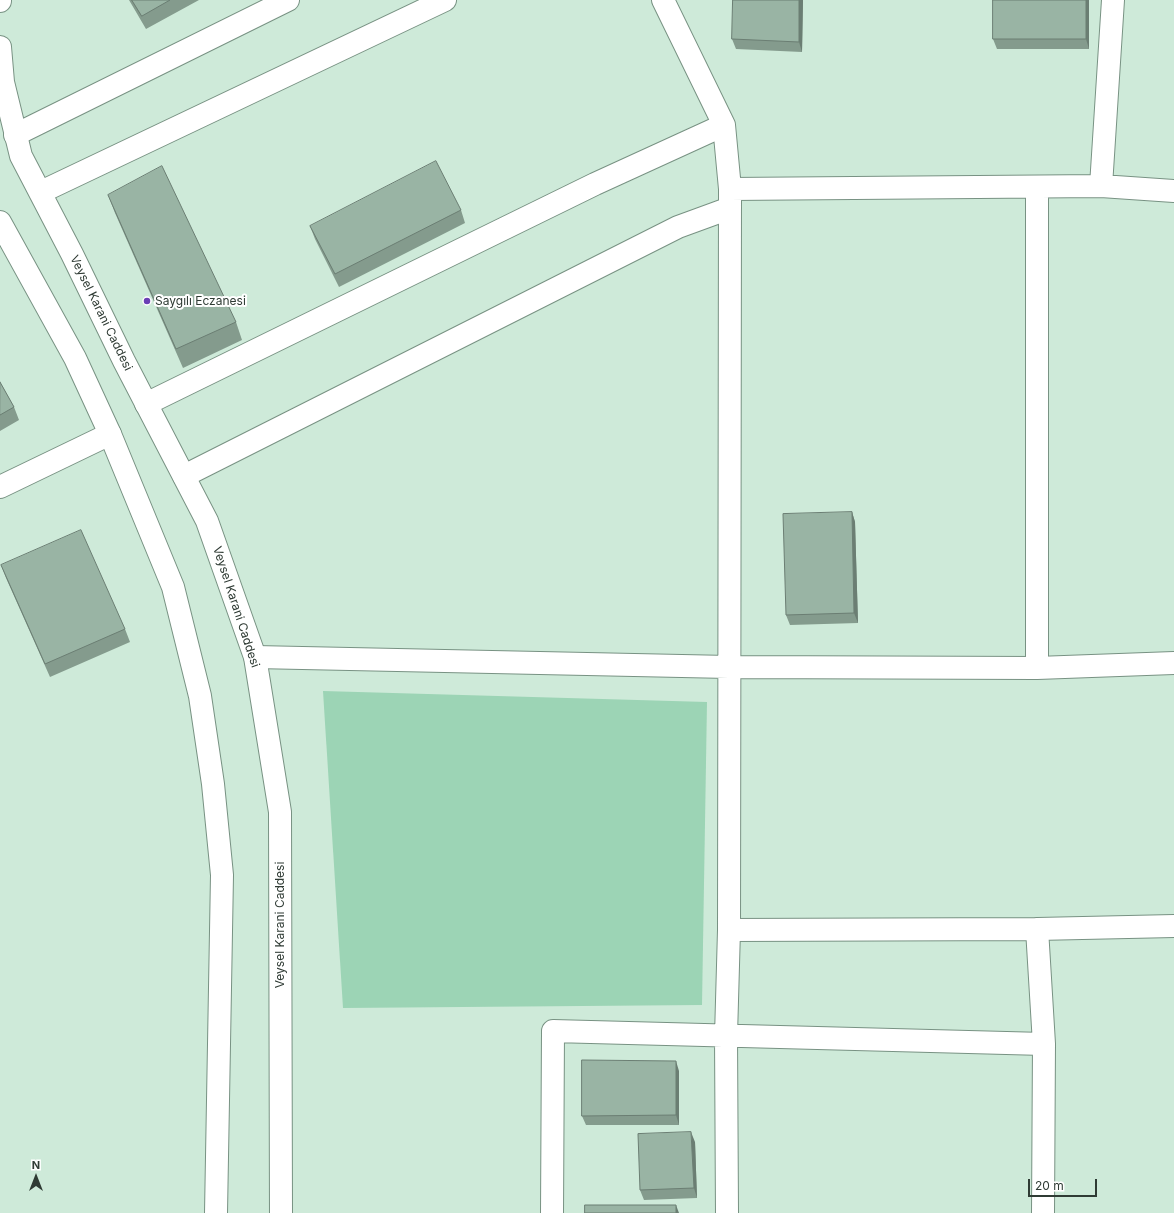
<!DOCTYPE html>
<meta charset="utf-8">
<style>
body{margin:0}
#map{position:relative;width:1174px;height:1213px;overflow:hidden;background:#ceead9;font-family:Inter,sans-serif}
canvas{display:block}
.north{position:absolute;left:16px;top:1157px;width:40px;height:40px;-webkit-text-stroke:3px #fff;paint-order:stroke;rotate:0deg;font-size:11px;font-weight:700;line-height:16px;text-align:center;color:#2f3b34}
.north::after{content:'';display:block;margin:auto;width:14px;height:18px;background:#2f3b34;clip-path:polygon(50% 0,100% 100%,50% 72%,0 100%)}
.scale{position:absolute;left:1028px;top:1179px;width:69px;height:18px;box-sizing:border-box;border:2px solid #2f3b34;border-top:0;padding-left:5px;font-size:12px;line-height:14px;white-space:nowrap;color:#2f3b34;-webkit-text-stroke:3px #fff;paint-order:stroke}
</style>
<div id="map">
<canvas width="1174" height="1213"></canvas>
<div class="north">N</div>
<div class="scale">20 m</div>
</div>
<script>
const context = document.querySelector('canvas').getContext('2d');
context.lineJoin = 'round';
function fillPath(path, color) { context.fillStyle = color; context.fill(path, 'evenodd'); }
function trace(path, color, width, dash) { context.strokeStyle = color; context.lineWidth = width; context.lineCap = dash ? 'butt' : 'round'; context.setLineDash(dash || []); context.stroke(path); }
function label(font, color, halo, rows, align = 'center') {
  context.font = font + ' Inter,sans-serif'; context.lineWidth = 4; context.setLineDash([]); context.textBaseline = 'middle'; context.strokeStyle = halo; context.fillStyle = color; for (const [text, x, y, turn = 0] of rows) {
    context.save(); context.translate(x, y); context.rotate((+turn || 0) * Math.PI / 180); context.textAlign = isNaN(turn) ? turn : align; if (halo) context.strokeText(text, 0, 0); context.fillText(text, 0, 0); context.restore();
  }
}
const green = new Path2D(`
 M 323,691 L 707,702 L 702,1005 L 343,1008 Z`);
const minor = new Path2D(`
 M 663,0 L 724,125 L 730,189 L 729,930 L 726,1036 L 727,1213
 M 15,135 L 288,0
 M 1101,186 L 1113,0
 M 730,189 L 1101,186 L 1174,191
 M 41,192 L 445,0
 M 146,404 L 595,184 L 724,125
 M 184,476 L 678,227 L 730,208
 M 0,487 L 110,434
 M 255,657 L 729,667 L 1037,668 L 1174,663
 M 1037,668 L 1037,187
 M 1037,929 L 1044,1044 L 1043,1213
 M 729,930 L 1037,929 L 1174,926
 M 552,1213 L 553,1031 L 1044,1044`);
const major = new Path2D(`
 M 0,1 L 0,0
 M 0,47 L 3,82 L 21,156 L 72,254 L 124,361 L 207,521 L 255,657 L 280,812 L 281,1213
 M 0,222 L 75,358 L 110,434 L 173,587 L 200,696 L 213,784 L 222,875 L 216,1213`);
const wall = new Path2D(`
 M 129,0 L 199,0 L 146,29 Z
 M 733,0 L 803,0 L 802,52 L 736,49 L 732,39 Z
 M 1089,0 L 1089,49 L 997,49 L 993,39 Z
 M 108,195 L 236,322 L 242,340 L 183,368 L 115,213 Z
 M 461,210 L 465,223 L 339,287 L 315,239 L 310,226 Z
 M 0,382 L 14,407 L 19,420 L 0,431 Z
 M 852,512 L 855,522 L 858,623 L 790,625 L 786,615 Z
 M 1,565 L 125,629 L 130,642 L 50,677 L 6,578 Z
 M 679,1071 L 679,1125 L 586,1125 L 582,1116 Z
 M 695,1142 L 697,1198 L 644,1200 L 640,1190 Z`);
const shadedWall = new Path2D(`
 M 799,0 L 803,0 L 802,52 L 799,42 Z
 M 1086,0 L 1089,0 L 1089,49 L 1086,39 Z
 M 852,512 L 855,522 L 858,623 L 854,613 Z
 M 676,1061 L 679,1071 L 679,1125 L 676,1115 Z
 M 691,1132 L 695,1142 L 697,1198 L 694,1188 Z
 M 676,1205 L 679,1213 L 676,1213 Z`);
const building = new Path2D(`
 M 132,0 L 170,0 L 142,16 Z
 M 733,0 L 799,0 L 799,42 L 732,39 Z
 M 993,0 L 1086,0 L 1086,39 L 993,39 Z
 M 436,161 L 461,210 L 335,274 L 310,226 Z
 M 162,166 L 236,322 L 176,349 L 108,195 Z
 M 0,382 L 14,407 L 0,415 Z
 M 852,512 L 854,613 L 786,615 L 783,514 Z
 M 81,530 L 125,629 L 45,664 L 1,565 Z
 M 582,1060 L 676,1061 L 676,1115 L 582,1116 Z
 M 691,1132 L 694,1188 L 640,1190 L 638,1134 Z
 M 585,1205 L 676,1205 L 676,1213 L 585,1213 Z`);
const markers = [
 [147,301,4,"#6a3eb5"]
];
const poiNames = [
 ["Saygılı Eczanesi",155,301]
];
const streetNames = [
 ["Veysel Karani Caddesi",101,313,64],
 ["Veysel Karani Caddesi",236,607,72],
 ["Veysel Karani Caddesi",280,925,-90]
];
fillPath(green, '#9cd4b5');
trace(minor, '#789283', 24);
trace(major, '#789283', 24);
trace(minor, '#fff', 22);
trace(major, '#fff', 22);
fillPath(wall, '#849b8d');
fillPath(shadedWall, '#6b7e73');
fillPath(building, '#99b4a4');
trace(building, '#6b7e73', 1);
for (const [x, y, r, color] of markers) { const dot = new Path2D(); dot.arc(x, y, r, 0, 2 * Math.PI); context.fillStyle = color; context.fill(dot); trace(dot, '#fff', 1.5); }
label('12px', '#2f3b34', '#fff', poiNames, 'left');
label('12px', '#2f3b34', '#fff', streetNames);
</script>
